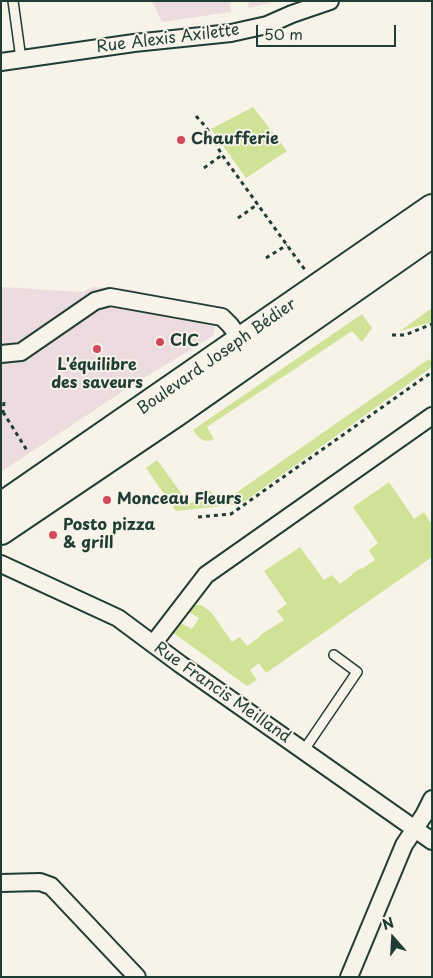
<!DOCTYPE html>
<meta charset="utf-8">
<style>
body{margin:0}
#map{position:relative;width:433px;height:978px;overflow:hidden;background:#f7f3e8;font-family:"Playpen Sans",sans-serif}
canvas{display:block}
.frame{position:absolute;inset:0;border:2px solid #1f3d34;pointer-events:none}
.north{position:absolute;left:368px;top:913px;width:50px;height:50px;-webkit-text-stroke:4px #f7f3e8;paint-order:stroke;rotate:341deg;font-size:14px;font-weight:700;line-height:20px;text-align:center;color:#1f3d34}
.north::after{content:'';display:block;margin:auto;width:18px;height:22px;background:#1f3d34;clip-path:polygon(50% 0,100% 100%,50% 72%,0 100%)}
.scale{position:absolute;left:256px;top:25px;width:140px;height:22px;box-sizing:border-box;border:2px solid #1f3d34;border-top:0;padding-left:6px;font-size:15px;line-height:18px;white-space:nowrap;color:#1f3d34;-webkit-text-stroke:4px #f7f3e8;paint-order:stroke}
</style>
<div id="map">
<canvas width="433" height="978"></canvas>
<div class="frame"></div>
<div class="north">N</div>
<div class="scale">50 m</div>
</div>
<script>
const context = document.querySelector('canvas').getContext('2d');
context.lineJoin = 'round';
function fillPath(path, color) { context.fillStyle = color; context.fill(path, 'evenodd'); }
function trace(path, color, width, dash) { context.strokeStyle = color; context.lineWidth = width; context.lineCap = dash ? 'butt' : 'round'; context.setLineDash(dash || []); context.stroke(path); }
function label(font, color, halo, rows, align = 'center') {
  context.font = font + ' "Playpen Sans",sans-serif'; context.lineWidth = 4; context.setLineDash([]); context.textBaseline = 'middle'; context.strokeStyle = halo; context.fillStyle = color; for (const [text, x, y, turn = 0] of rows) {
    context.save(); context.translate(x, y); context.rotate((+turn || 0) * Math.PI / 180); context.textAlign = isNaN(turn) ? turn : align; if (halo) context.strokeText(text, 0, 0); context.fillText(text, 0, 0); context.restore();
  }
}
const built = new Path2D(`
 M 152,1 L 230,1 L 231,12 L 162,22 Z
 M 247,1 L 277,1 L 249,8 Z
 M 1,287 L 83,292 L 93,287 L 126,289 L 219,308 L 213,336 L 134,384 L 1,472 Z`);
const green = new Path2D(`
 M 253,107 L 287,151 L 246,178 L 211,129 Z
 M 432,308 L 432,322 L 400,331 Z
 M 362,314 L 372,328 L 362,342 L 352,331 L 207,427 L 214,439 C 203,444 199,438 193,430 Z
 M 429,359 L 432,363 L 432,367 L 241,504 L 176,511 L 146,468 L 157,460 L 189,504 L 210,490 L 220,504 Z
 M 389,482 L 414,519 L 424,512 L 430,522 L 432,522 L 432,557 L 266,673 L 259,663 L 250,670 L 257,680 L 247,686 L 172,632 L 179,622 L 192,629 L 199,618 L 187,611 L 194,605 L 201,605 L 211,612 L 232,642 L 240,637 L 247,646 L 261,636 L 260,635 L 284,620 L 277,611 L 287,604 L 264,571 L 300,547 L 324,580 L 332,575 L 340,584 L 352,575 L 352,574 L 361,568 L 362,569 L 375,560 L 369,550 L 378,543 L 353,507 Z`);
const path = new Path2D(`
 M 196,116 L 206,127 L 222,155 L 305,270
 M 204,168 L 222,155
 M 238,218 L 258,204
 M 266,258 L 287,245
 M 392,335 L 405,335 L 432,324
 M 1,412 L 3,412 L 4,402
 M 3,412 L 28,452
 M 198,517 L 231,514 L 432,372`);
const service = new Path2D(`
 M 13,1 L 21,59
 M 304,750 L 357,672 L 334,655`);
const minor = new Path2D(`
 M 1,62 L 134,43 L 231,33 L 267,25 L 292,14 L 330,1
 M 1,354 L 21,352 L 95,301 L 110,297 L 222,317 L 230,325 L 241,340
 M 1,564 L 118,618 L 180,664 L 432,841
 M 153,644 L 206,575 L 432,416
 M 1,883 L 40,882 L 51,886 L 137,977
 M 349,977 L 404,845 L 424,815 L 432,799`);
const primary = new Path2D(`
 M 1,506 L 432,208
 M 1,531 L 176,413 L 432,234`);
const markers = [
 [181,140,5,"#d1495b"],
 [160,342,5,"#d1495b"],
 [97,349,5,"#d1495b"],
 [107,500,5,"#d1495b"],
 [53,535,5,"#d1495b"]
];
const streetNames = [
 ["Rue Alexis Axilette",168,39,-7],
 ["Boulevard Joseph Bédier",217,357,-35],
 ["Rue Francis Meilland",222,693,35]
];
const poiNames = [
 ["Chaufferie",191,140],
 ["CIC",170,342],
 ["L'équilibre",97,366,"center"],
 ["des saveurs",97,384,"center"],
 ["Monceau Fleurs",117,500],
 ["Posto pizza",63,526],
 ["& grill",63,544]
];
fillPath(built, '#ecdcdf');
fillPath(green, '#d0e296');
trace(service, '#1f3d34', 12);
trace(minor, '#1f3d34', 20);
trace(primary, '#1f3d34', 30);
trace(path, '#1f3d34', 3, [4, 4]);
trace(service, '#f7f3e8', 9);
trace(minor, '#f7f3e8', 16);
trace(primary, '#f7f3e8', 26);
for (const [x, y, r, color] of markers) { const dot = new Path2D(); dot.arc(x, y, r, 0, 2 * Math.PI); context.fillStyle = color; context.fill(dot); trace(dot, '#f7f3e8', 2); }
label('16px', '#1f3d34', '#f7f3e8', streetNames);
label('bold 16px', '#1f3d34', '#f7f3e8', poiNames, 'left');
</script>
